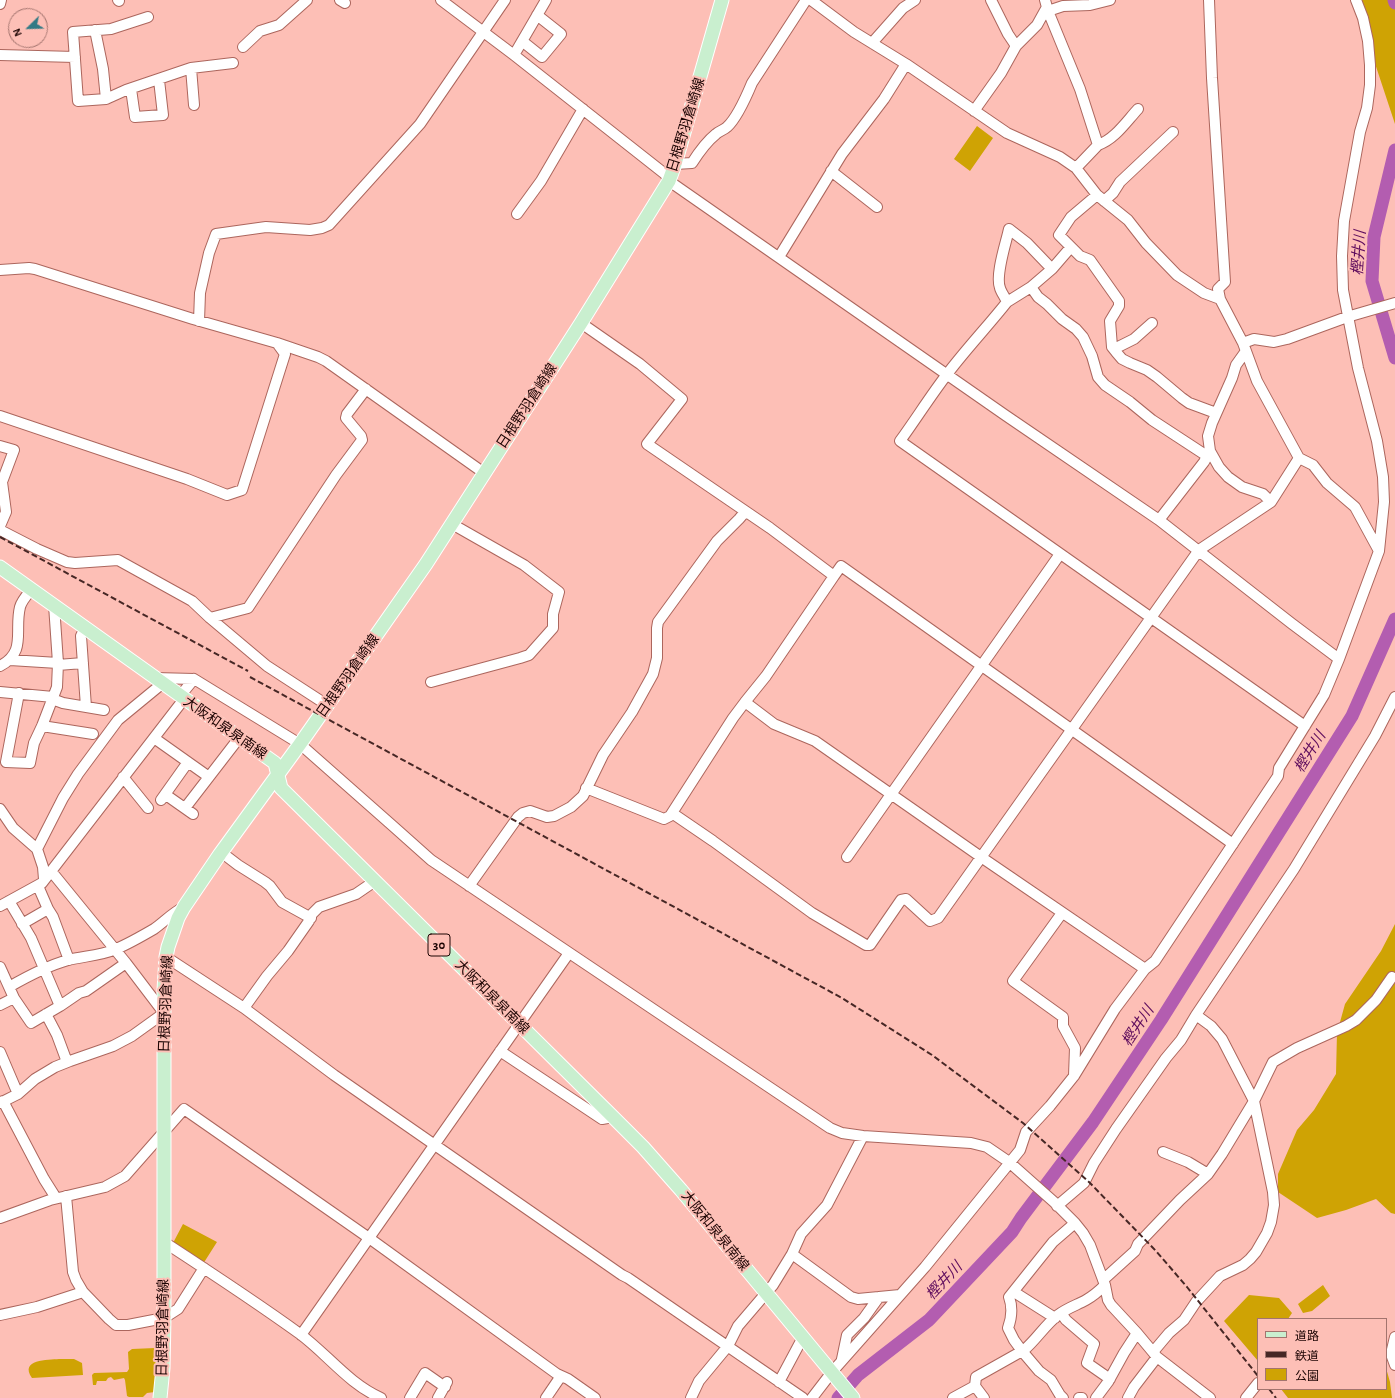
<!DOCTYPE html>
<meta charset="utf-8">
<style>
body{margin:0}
#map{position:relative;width:1395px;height:1398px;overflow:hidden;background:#fdbfb6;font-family:"Alegreya Sans","Noto Sans JP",sans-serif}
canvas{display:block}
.legend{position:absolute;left:1257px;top:1318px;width:130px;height:72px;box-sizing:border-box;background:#fdbfb6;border:1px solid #a3746e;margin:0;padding:5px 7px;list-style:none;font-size:12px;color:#1c0403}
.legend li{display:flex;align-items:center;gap:8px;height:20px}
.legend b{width:20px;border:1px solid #a3746e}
.north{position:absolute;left:8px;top:8px;width:40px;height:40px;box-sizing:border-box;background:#fdbfb6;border:1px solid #a3746e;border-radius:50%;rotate:247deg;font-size:11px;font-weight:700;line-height:16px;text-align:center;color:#1c0403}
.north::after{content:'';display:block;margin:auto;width:14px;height:18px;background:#337a85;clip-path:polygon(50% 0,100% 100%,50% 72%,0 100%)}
</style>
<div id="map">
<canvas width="1395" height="1398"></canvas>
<ul class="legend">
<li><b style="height:5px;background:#c9efcf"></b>道路</li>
<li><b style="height:5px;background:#462725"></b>鉄道</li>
<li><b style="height:11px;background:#cfa304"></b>公園</li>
</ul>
<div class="north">N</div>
</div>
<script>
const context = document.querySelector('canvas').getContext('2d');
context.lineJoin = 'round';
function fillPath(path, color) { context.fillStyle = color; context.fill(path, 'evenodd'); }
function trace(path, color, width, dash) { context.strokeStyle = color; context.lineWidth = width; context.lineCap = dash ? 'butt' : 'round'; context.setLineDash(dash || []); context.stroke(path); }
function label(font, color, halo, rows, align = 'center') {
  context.font = font + ' "Alegreya Sans","Noto Sans JP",sans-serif'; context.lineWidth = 4; context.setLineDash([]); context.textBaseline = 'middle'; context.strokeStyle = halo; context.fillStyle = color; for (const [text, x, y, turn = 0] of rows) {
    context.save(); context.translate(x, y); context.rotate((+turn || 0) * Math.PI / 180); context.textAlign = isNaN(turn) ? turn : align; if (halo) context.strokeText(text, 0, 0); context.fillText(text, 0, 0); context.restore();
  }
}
const green = new Path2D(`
 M 1354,0 L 1395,0 L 1395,124 Z
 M 977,126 L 993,138 L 970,171 L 954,159 Z
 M 1395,924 L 1395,1214 L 1391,1213 L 1376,1199 L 1346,1210 L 1317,1218 L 1278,1192 L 1278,1174 L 1297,1130 L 1314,1110 L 1336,1074 L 1337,1033 L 1345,1004 L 1381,951 Z
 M 183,1224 L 217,1242 L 203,1264 L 173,1243 Z
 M 1323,1285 L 1330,1296 L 1312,1311 L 1303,1313 L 1298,1304 Z
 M 1249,1295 L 1279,1298 L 1292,1313 L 1288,1319 L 1258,1319 L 1258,1361 L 1224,1321 Z
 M 155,1348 L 157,1352 L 155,1392 L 147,1393 L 143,1397 L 129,1397 L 127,1396 L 125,1380 L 124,1378 L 114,1380 L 111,1377 L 108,1378 L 106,1381 L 97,1381 L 96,1385 L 93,1385 L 92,1375 L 94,1373 L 127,1372 L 129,1369 L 128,1352 L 132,1349 Z
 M 59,1359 L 74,1359 L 82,1363 L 83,1375 L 32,1378 C 19,1359 48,1360 59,1359 Z
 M 1386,1368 L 1390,1382 L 1392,1398 L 1288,1398 L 1281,1389 L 1386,1389 Z`);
const stream = new Path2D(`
 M 1393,353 L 1395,353`);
const river = new Path2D(`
 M 1394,0 L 1395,3
 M 1395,150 L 1374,237 L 1372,281 L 1395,358
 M 838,1398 L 858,1375 L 929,1320 L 1012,1232 L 1021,1218 L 1093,1122 L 1161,1020 L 1352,716 L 1395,619`);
const minor = new Path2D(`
 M 118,0 L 119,1
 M 340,0 L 345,3
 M 441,0 L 514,55 L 665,174 L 669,181 L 1005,415 L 1159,520 L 1291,623 L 1339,659
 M 811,0 L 854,32 L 906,64 L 1007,133 L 1060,157 L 1076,168
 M 991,0 L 1008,34 L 1016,46
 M 1045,0 L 1048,11 L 1080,89 L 1098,145 L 1076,168 L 1097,195 L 1128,220 L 1146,243 L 1177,275 L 1204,293 L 1220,299 L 1243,343 L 1257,381 L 1299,458 L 1313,465 L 1327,483 L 1355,507 L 1379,551
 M 1209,0 L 1212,78 L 1225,282 L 1218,289 L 1220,299
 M 0,4 L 1,0
 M 1048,11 L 1063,6 L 1090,5 L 1110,0
 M 148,17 L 111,29 L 73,32 L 78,101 L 106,99 L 126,90 L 191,68 L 233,63
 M 95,30 L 103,69 L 106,99
 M 522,41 L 542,57 L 561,34 L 537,15
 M 872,43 L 903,8 L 915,0
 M 243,47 L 260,31 L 279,25 L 307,0
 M 0,55 L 75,57
 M 514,55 L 546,0
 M 191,68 L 194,105
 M 131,89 L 135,117 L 163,115 L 159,80
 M 974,111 L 1001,73 L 1016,46 L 1037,25 L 1047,7
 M 1098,145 C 1115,139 1126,122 1138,109
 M 675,164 L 692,163 C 699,152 706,142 716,134 C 719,131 724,130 727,127 C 737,118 747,95 752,83 L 806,0
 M 831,171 L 877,207
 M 1097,195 L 1071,217 L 1059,235 L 1080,256 L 1090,260 L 1119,301 L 1119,306 L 1110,321 L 1112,347 L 1116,352 L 1122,359 L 1130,363 L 1147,370 L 1157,377 L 1182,398 L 1189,403 L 1216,413
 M 1104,201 L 1113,193 L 1120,182 L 1173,132
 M 517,214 L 541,181 L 583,109
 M 779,257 L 842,154 L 884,99 L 906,64
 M 1052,269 L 1027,243 L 1009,229 C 1006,243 995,275 1000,288 C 1001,292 1005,297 1007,302 L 1031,287 L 1052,269 L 1071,247
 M 0,270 L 29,268 L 35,269 L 193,319 L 277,343 L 285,354 L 242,490 L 227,495 L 187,479 L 0,416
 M 1031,287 L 1038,297 L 1047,304 L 1062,319 L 1076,329 L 1083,337 L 1092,356 L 1098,377 L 1105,385 L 1130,402 L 1152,420 L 1207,456
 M 1007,302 C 988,326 967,348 948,373 C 931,395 916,419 900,441 L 1305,726
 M 199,321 L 200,293 L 209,253 L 216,234 L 266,227 L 310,230 L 322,228 L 329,225 L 420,124 L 505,0
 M 581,323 L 640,364 L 682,399 L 647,444 L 770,528 L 834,576 L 766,676 L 745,702 L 774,724 L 815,741 L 981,857 L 1145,969
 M 277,343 L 318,357 L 326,361 L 484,473
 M 1243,343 L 1254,339 L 1274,342 L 1287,339 L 1347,317 L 1395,303
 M 1114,349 L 1134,339 L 1152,323
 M 1246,351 L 1236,365 L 1232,378 L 1212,423 L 1208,436 L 1210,451 L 1219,467 L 1228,477 L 1242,487 L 1263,494 L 1271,502
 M 0,446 L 14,450 L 2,482 L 6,512 L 0,526
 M 1159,520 L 1204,462 L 1210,451
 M 0,530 L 37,549 L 67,562 L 75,563 L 118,560 L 192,601 L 210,618 L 267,666 L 327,705
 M 834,576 L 841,566 L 1233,844
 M 210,618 L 248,608 L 336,475 L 362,440 L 361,436 L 346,418 L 347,414 L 366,389
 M 85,628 L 81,636 L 86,707
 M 10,660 L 58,663
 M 58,665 L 83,663
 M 0,666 C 27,652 14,631 20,607 C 22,600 27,595 32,589
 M 155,678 L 194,679
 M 431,682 L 520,658 L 529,655 L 553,628 L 553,614 L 559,592 L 524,565 L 452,524
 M 0,692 L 53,697
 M 19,693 L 6,762 L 30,763 L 34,743 L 42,726 L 57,687 L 58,663 L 54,605
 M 180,696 L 194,679 L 300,744 L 394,827 L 431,860 L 830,1128 L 842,1133 L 863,1136 L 971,1143 L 987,1147 L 1009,1162 L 1054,1202 L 1075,1223 L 1083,1233 L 1090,1245 L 1105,1285 L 1108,1300 L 1111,1305 L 1137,1333 L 1157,1357 L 1210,1398
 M 52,699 L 63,703 L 104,710
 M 42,726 L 93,734
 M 154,738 L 209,777
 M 123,777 L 148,808
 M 586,788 L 664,819 L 670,816 L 733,718 L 745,702
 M 166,795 L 193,814
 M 161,800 L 188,762
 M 185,808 L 239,738
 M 0,809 L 13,828 L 37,849
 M 672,813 L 713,841 L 812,913 L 866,945 L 870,945 L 901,900 L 906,899 L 930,921 L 938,918 L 1199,550 L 1271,502 L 1299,458
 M 221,852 L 238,865 L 265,882 L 270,886 L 282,902 L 311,918
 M 847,857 L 1060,554
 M 44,879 L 43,867 L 37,849 L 63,798 L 78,774 L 118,720 L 163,683
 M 38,886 L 48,909 L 53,917 L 69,960
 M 469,886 L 518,817 L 523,813 L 530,811 L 547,817 L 554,816 L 571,807 L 583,796 L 603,755 L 632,712 L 653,674 L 657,658 L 657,628 L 658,622 L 717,541 L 739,519 L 745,512
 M 9,901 L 31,938 L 60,1006
 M 0,906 L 42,883 L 184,699
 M 1062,913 L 1013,981 L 1063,1017 L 1063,1026 L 1075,1048 L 1074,1076
 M 22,924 L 48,909
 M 166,957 L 244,1008 L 334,1075 L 622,1275 L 628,1278 L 803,1398
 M 0,967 L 14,998 L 31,1023 L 60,1006 L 79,993 L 86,991 L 126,963
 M 9,987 C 28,976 47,966 68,960 C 84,956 100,956 116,949 C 128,944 142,936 154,929 C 164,922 172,913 184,907
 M 0,1005 L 14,998
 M 244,1008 L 267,976 L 288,951 L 309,921 L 312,914 L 319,907 L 356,894 L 375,881
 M 46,1014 L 57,1035 L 67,1062
 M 500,1051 L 602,1119 L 613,1117
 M 0,1052 L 18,1094
 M 3,1101 L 44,1179 L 56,1198
 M 0,1103 L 18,1094 L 35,1079 L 55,1067 L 70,1061 L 113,1046 L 132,1036 L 164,1013 L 126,963 L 51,871
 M 1163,1152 L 1188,1162 L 1208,1174
 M 66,1196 L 73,1272 L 76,1280 L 83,1292
 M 1057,1206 L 1084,1183 L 1094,1163 L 1116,1129 L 1166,1058 L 1181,1040 L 1196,1015 L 1294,869 L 1375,736 L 1395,697
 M 0,1218 L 50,1200 L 105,1187 L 125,1176 L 184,1109 L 369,1238 L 557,1374 L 568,1379 L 595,1398
 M 164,1242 C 210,1272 256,1302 300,1334 C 327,1354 349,1384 381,1398
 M 792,1254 L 851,1297 L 858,1299 L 900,1295
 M 1103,1280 L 1135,1251 L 1138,1244 L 1180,1200 L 1208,1174 L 1222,1154 L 1254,1101 L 1273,1062 L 1297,1048 L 1346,1026 L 1356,1020 L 1376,1000 L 1392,977
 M 1014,1292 L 1055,1318
 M 1061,1313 L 1066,1320 L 1094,1344 L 1087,1363 L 1110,1379
 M 0,1315 L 37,1307 L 83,1292 L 109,1319 L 116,1325 L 128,1325 L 164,1318 L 178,1309 L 204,1268
 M 301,1335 L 569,953
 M 1395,1337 L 1391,1354 L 1395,1365
 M 1153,1352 L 1169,1333 L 1184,1320 L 1196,1302 L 1220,1276 L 1243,1265 L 1250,1259 L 1256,1252 L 1267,1233 L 1271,1222 L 1274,1205 L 1273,1192 L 1254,1101 L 1222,1039 L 1211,1026 L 1196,1015
 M 842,1359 L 847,1335 L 864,1318 L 879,1297
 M 779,1382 L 803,1337
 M 975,1386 L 984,1398
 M 410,1398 L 425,1373 L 445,1387
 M 438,1398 L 447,1382
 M 546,1398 L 561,1376
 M 691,1398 L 699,1381 L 728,1346 L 738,1326 L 773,1285 L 792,1254 L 801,1234 L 827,1205 L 863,1136
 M 812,1398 L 832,1372 L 925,1267 L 1020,1150 L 1026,1132 L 1050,1106 L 1074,1076 L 1115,1009 L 1145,969 L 1155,961 L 1278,776 L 1279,768 L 1324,695 L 1339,659 L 1379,551 L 1384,502 L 1383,477 L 1377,441 L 1358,368 L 1343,290 L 1342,256 L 1344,221 L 1360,132 L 1367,108 L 1370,85 L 1370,65 L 1368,41 L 1363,18 L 1356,0
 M 953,1398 L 975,1386 L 976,1377 L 1024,1350 C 1036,1340 1045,1325 1058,1315 C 1067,1308 1077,1305 1086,1300 C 1093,1296 1099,1291 1105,1285
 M 1063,1398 L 1060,1395 L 1051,1380 L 1039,1371 L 1022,1351 L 1014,1340 L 1008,1328 C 1012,1317 1013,1308 1009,1297 L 1053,1242 L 1075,1223
 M 1079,1398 L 1082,1398
 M 1096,1398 L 1108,1382 L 1124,1353 L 1137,1333
 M 1128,1398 L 1134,1387 L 1157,1357
 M 1246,1398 L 1258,1383`);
const major = new Path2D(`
 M 0,567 L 275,763 L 281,788 L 613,1117 L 643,1147 L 681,1190 L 853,1398
 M 160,1398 L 163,1368 L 164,1318 L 164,990 L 166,957 L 168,947 L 178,918 L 184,907 L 220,854 L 300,744 L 426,564 L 581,323 L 669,181 L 675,164 L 722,0`);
const rail = new Path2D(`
 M 0,537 L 248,671
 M 250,677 L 842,998 L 932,1055 L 1023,1123 L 1090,1183 L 1156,1251 L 1187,1287 L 1258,1376
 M 1269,1389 L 1276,1398`);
const shields = [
 [439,945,22]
];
const shieldNames = [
 ["30",439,945]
];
const streetNames = [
 ["日根野羽倉崎線",686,125,-73],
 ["日根野羽倉崎線",527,406,-57],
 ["日根野羽倉崎線",348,676,-55],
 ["大阪和泉泉南線",225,728,35],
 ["大阪和泉泉南線",492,997,45],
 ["日根野羽倉崎線",166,1004,-88],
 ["大阪和泉泉南線",715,1231,51],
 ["日根野羽倉崎線",163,1328,-89]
];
const waterNames = [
 ["樫井川",1359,253,-86],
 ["樫井川",1310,752,-58],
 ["樫井川",1138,1026,-57],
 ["樫井川",944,1281,-47]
];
fillPath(green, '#cfa304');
trace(stream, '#b35db0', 2);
trace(river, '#b35db0', 13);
trace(minor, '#ac665d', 12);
trace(major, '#fff', 15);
trace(minor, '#fff', 10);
trace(major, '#c9efcf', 13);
trace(rail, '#462725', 2, [6, 3]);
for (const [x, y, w] of shields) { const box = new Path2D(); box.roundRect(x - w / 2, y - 11, w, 22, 3); context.fillStyle = '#fdbfb6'; context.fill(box); trace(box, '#1c0403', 1); }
label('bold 13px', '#1c0403', null, shieldNames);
label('14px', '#1c0403', '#fdbfb6', streetNames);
label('italic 15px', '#5e0c5d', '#fdbfb6', waterNames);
</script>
